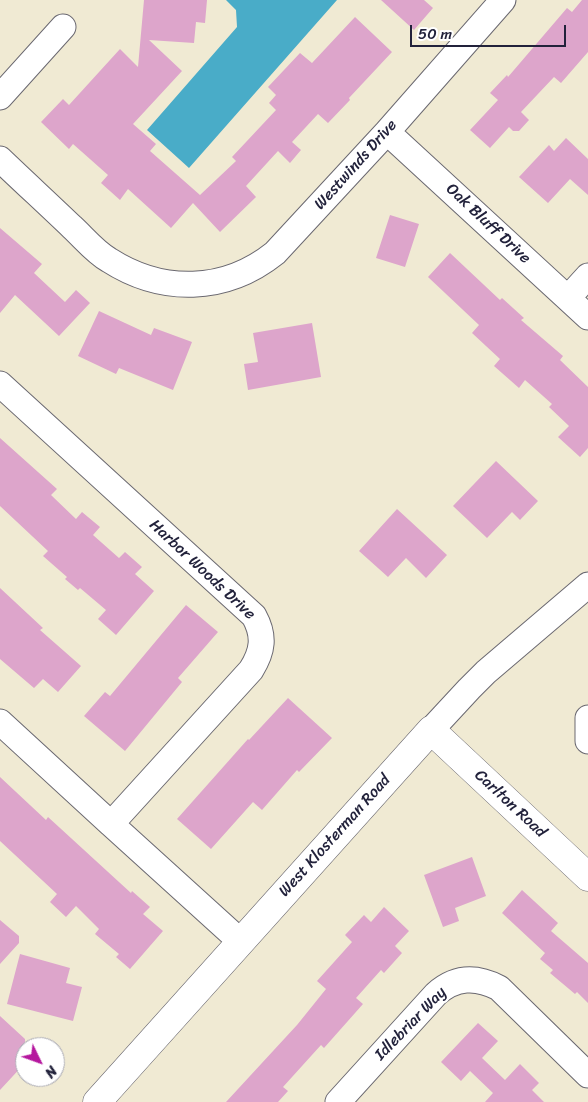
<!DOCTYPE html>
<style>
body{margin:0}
#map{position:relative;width:588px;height:1102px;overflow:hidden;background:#f0ead3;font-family:Sriracha,sans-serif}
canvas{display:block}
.north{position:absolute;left:15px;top:1037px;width:50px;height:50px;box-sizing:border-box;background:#fff;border:1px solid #a7a7b1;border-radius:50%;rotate:132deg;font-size:14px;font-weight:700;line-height:20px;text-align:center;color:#22223b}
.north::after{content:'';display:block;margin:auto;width:18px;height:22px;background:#b5179e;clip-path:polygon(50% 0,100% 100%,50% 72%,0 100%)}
.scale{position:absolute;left:410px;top:25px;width:156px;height:22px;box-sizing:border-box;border:2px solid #22223b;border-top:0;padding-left:6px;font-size:15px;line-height:18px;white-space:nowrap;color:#22223b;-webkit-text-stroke:4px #fff;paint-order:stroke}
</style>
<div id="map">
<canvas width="588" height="1102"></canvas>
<div class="north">N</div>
<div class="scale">50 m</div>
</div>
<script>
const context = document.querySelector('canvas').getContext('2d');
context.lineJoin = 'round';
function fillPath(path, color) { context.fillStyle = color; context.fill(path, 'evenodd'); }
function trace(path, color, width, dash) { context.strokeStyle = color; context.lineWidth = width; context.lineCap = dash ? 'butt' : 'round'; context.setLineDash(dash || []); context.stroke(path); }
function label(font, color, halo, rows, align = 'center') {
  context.font = font + ' Sriracha,sans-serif'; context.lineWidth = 4.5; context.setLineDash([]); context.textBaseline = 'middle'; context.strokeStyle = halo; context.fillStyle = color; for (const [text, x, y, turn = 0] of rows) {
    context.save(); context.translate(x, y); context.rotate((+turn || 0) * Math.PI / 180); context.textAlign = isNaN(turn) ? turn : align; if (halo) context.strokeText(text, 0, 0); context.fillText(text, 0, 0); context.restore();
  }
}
const water = new Path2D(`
 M 226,0 L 337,0 L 189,168 L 147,130 L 237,27 L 236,10 Z`);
const building = new Path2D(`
 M 144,0 L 207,0 L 205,23 L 196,22 L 194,43 L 149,40 L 182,71 L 133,124 L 156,144 L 150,151 L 200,195 L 236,161 L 232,157 L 276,110 L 269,103 L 276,95 L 268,87 L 300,53 L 312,63 L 355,17 L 392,52 L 349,98 L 350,100 L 328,123 L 318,114 L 292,142 L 301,150 L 290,163 L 278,151 L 246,186 L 256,197 L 220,232 L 193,203 L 171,228 L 128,189 L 120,200 L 101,183 L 108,175 L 73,144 L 69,149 L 41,122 L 63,99 L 69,105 L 120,49 L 138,67 Z
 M 381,0 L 424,0 L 433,8 L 414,30 Z
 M 582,0 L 588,0 L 588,52 L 561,83 L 554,77 L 521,112 L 529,120 L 519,131 L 513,131 L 509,127 L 490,148 L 470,130 L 498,100 L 490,93 L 507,75 L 508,77 L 567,8 L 572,12 Z
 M 566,138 L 588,159 L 588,195 L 570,179 L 548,203 L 519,177 L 549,145 L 554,151 Z
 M 390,215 L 419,224 L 405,267 L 376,258 Z
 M 0,228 L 42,264 L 34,273 L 65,302 L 76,290 L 90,303 L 59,336 L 15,295 L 0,313 Z
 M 450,253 L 500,300 L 502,298 L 524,318 L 521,320 L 563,356 L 560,360 L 588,387 L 588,448 L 580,457 L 558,437 L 569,426 L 549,407 L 552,404 L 525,380 L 519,388 L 494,366 L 500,359 L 472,333 L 479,325 L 428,277 Z
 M 99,311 L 151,335 L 154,328 L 192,342 L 173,390 L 119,368 L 116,374 L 78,356 Z
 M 312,323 L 321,377 L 248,390 L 244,364 L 258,362 L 253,333 Z
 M 0,438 L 57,489 L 51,495 L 76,519 L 82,512 L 100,527 L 93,535 L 119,558 L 125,552 L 142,567 L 135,574 L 154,591 L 116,635 L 98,619 L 106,610 L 80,588 L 78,590 L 65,579 L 67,577 L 43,556 L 48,551 L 0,506 Z
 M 496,461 L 538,501 L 520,520 L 512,512 L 487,538 L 453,506 Z
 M 397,509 L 447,555 L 426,578 L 406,558 L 388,577 L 359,551 Z
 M 0,588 L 43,628 L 40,630 L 81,666 L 58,692 L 43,679 L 34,688 L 0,659 Z
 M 186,605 L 218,632 L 178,678 L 182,682 L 125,751 L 84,716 L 105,692 L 110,696 Z
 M 288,698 L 332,738 L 299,772 L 297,770 L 262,810 L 253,802 L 211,849 L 177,819 L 248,739 L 249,740 Z
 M 0,777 L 46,820 L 48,817 L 131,893 L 132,891 L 150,907 L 143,914 L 163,931 L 130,969 L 116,957 L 119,954 L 95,934 L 99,929 L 76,906 L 66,917 L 50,902 L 57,894 L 0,841 Z
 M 472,857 L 486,896 L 455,908 L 459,921 L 443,927 L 424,875 Z
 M 522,890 L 558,923 L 551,931 L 588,963 L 588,1003 L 577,992 L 575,994 L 550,973 L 553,970 L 540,959 L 545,953 L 502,913 Z
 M 384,907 L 409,931 L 395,946 L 402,953 L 384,973 L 381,970 L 356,998 L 363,1004 L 324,1048 L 321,1045 L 283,1087 L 288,1091 L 278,1102 L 226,1102 L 297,1025 L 326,989 L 317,981 L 352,942 L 345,935 L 364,915 L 371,922 Z
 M 0,920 L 19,936 L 19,943 L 0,964 Z
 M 20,954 L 70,968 L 66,983 L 82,987 L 73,1021 L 7,1004 Z
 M 0,1016 L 25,1039 L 25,1063 L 0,1090 Z
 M 478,1023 L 498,1041 L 482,1058 L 505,1080 L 520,1064 L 539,1083 L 532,1090 L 544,1102 L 485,1102 L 493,1093 L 470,1071 L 461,1081 L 441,1062 Z`);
const street = new Path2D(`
 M 0,97 L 63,27
 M 387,132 L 588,317
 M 0,159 C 24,182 48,204 72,227 C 84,238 95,252 109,260 C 162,294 225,293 275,253 L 387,132 L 503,0
 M 568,298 L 588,276
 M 0,384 L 254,616 C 265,636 263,651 251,670 L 111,824 L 0,722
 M 588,718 L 588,741
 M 431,730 L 469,689 L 486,672 L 588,585
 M 111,824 L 240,941
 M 338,1102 L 436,994 C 455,977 476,976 499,988 L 588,1075`);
const secondary = new Path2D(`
 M 97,1102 L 431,730 L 588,877`);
const streetNames = [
 ["Westwinds Drive",356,165,-48],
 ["Oak Bluff Drive",488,224,43],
 ["Harbor Woods Drive",202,570,43],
 ["Carlton Road",510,804,43],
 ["West Klosterman Road",335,836,-48],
 ["Idlebriar Way",411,1024,-46]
];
fillPath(water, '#49acc8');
fillPath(building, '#dda5cb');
trace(street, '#6a6870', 27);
trace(secondary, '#6a6870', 29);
trace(street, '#fff', 25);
trace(secondary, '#fff', 28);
label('16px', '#22223b', '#fff', streetNames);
</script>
